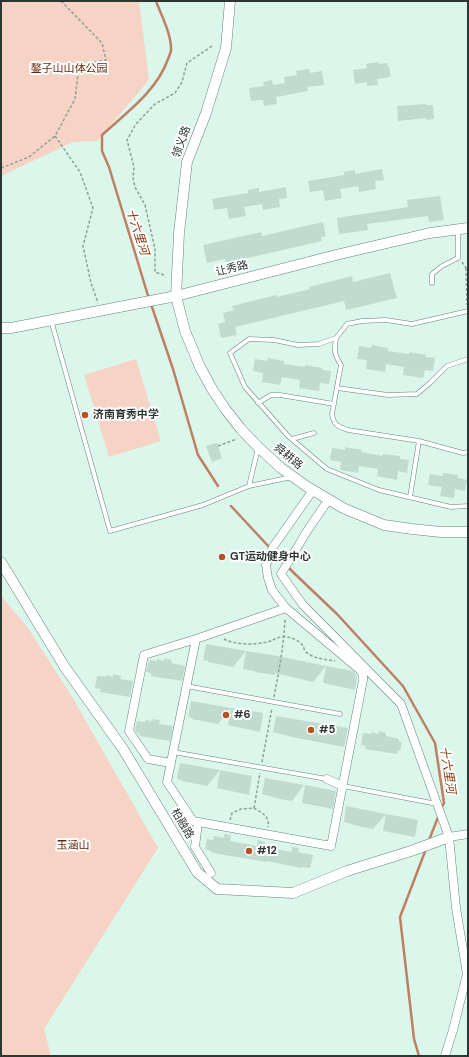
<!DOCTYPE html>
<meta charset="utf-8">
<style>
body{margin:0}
#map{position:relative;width:469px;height:1057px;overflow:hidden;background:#dbf6eb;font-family:"DM Sans",sans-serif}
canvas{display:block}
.frame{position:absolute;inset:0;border:2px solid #2c3733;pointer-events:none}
</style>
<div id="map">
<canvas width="469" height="1057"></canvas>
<div class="frame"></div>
</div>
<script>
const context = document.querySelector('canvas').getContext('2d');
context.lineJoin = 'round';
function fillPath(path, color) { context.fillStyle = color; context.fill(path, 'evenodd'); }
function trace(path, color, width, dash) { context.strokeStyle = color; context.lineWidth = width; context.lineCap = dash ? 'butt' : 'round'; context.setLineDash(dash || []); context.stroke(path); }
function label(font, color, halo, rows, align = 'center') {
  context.font = font + ' "DM Sans","Noto Sans SC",sans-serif'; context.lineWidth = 4; context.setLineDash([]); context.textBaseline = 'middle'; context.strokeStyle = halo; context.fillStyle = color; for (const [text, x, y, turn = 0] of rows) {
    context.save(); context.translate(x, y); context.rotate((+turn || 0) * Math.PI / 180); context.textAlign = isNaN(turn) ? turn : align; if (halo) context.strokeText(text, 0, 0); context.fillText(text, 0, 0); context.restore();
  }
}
const green = new Path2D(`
 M 1,1 L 139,1 L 149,80 L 97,141 L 73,142 L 1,176 Z
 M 136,359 L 161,441 L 109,457 L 84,375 Z
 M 1,596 L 28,628 L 74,700 L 158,848 L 44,1029 L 51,1056 L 1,1056 Z`);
const stream = new Path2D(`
 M 149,299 L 109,167 L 102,151 L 102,135 C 126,113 157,91 168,59 C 169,57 170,54 171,51 C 172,35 161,15 156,1
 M 151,304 L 173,369 L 198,455 L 218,486
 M 231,506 L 270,548
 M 273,552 L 296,575 L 337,614 L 403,686 L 435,743 L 443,796 L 444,803 L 441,809
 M 429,840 L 439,815
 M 419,1056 L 414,1039 L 400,917 L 426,849`);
const building = new Path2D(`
 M 378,62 L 379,64 L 387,63 L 388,67 L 389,67 L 391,77 L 377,79 L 378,85 L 367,86 L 367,82 L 355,84 L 353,70 L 367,68 L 366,64 Z
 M 309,69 L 310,73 L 322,71 L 324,85 L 307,87 L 308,91 L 276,97 L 277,104 L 264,106 L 263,100 L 251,101 L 249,88 L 264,86 L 263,82 L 272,80 L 273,85 L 285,83 L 284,77 L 297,75 L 296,71 Z
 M 426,104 L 426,105 L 433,105 L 434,119 L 426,120 L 426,118 L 398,121 L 397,106 Z
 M 382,169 L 384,180 L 375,181 L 376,189 L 359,192 L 358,186 L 340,189 L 342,198 L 325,201 L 323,190 L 310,192 L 308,181 L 344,175 L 344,172 L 355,170 L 355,174 Z
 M 286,187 L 287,198 L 279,199 L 280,207 L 263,210 L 262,204 L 244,207 L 246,216 L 229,219 L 227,208 L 214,210 L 212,199 L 248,193 L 248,190 L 259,188 L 259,192 Z
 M 440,196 L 444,220 L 429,222 L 428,216 L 367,224 L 368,230 L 339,234 L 337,218 L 408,207 L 407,200 Z
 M 323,222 L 326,236 L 321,237 L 322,241 L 226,263 L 225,259 L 207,263 L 203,245 L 261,232 L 262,236 Z
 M 390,273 L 397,298 L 346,310 L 344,301 L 235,327 L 237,335 L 221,338 L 218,324 L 225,322 L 223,313 L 234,310 L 232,306 L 276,295 L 277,297 L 310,289 L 309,287 L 352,276 L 353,282 Z
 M 372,345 L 388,348 L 388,351 L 409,354 L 409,352 L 426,355 L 426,357 L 435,358 L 433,371 L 425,370 L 423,378 L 403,375 L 404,367 L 386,364 L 385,372 L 366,369 L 367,360 L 357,359 L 359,346 L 371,348 Z
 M 268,358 L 284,361 L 284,364 L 305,367 L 305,365 L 322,368 L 322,370 L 331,371 L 329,384 L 320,383 L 319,391 L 299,388 L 300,380 L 282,377 L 280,385 L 262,382 L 263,373 L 253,371 L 255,359 L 267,361 Z
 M 217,443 L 222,458 L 212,462 L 206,446 Z
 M 345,447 L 362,450 L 361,452 L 383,456 L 383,454 L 400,456 L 400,459 L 409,460 L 407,473 L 398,471 L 397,480 L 377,476 L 378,469 L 359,466 L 358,473 L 340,470 L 341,462 L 330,460 L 332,448 L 345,450 Z
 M 443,473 L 458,475 L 458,478 L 467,480 L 465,491 L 455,489 L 454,498 L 440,496 L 442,487 L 428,485 L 430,474 L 443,476 Z
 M 206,644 L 246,651 L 233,667 L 208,662 L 208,661 L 203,660 Z
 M 246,651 L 278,656 L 326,666 L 313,682 L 275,673 L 275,675 L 255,672 L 255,671 L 243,669 Z
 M 164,658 L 172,660 L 171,663 L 185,666 L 182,681 L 151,676 L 151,673 L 146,672 L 149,660 L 157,661 L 157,659 L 164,661 Z
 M 326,666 L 353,671 L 357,676 L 355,690 L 323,683 Z
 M 113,674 L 121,676 L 120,679 L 133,681 L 130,697 L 100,692 L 101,689 L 95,688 L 97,676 L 106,677 L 106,675 L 113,677 Z
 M 191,701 L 231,708 L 218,724 L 192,719 L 193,718 L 188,717 Z
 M 231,708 L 263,713 L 260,732 L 228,725 Z
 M 276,716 L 348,728 L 344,747 L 292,737 L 273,732 Z
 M 153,719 L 160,720 L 159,724 L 173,726 L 170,741 L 139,736 L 140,733 L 137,733 L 135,730 L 137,721 L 145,722 L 146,720 L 152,721 Z
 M 379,731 L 386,733 L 386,736 L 399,739 L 399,742 L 402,742 L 400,751 L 398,750 L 397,754 L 365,749 L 366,746 L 361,745 L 363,733 L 371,734 L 372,732 L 378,734 Z
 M 180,763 L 220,770 L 207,786 L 182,781 L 182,780 L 177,779 Z
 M 220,770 L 252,776 L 249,795 L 217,788 Z
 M 265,778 L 304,785 L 292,801 L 281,799 L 262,794 Z
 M 305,785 L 336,791 L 333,809 L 302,803 Z
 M 346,806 L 386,814 L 373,829 L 362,827 L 344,822 Z
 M 386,814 L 418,820 L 415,837 L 383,831 Z
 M 224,834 L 231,835 L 230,841 L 257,846 L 258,840 L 265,842 L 264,847 L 292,852 L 292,847 L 299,848 L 298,852 L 313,855 L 310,868 L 302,867 L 301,868 L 267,861 L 267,862 L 219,854 L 211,852 L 211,851 L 205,849 L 207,839 L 213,840 L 214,836 L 224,838 Z`);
const path = new Path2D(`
 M 61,1 L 102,43 L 106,60 L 79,65 L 75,99 L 55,136 L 80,172 L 93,208 L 83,246 L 91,283 L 98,303
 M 1,168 L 29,157 L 55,136
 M 462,262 L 466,268 L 468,265
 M 466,268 L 467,305
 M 164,275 L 155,272 L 155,249 L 145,205 L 135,187 L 133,178 L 134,167 L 127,140 L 136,124 L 155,104 L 175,93 L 182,82 L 187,63 L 212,46
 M 218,446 L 237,439
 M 224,639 C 235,645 255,645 267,642 C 276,640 276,636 287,637 C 293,638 300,641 303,646 C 304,648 304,650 306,652 C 314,659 325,659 335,661
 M 274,697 C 279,670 284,645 285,618
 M 262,762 L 272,708
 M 254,808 L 260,773
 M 230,820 L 232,813 L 241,809 L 254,808 C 262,813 270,816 268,827`);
const service = new Path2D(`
 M 432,283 L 432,274 L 442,266 L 458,258 L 458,230
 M 468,311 L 412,324 L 386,320 L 362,321 L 347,324 L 336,338 L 319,344 L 298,345 L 274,340 L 249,339 L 230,353 L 245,387 L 288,436 L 327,469 L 379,490 L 451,507 L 468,506
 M 51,320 L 110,531 L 203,505 L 249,486 L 258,448
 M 336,338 C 334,351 334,354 341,365 L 332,414 C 334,426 338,426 348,430 L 419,441 L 463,453 L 468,452
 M 337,388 L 388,395 L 417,394 L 430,383 L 447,366 L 468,359
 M 258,403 L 271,395 L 280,395 L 334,404
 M 292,439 L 314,433
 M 249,486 L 292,477
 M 410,497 L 419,441
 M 186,686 L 340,714
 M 173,752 L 327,779
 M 343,786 L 437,804`);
const minor = new Path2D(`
 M 329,499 L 309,528 L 281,574 L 303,605 L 401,704 L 449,837 L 456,908 L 467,974 L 453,1030 L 445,1056
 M 286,608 L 360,670 L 363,675 L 363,680 L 331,846 L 193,821 L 167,782 L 196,639 L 286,608 L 272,590 L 268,578 L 266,565 L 273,547 L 313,490
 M 171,763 L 148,759 L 129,731 L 144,655 L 196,639
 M 327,779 L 343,786
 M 198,822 L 195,847 L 211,873
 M 449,837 L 468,834`);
const tertiary = new Path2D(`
 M 230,1 L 226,48 L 206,113 L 187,162 L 179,233 L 176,296 L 185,331 L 200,367 L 212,389 L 226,410 L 241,429 L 258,447 L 281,468 L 306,486 L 343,508 L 384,525 L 412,529 L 441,532 L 468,532
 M 1,328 L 11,328 L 176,296 L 340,254 L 430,233 L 468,228
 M 1,562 L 64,666 L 123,749 L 197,872 L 217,889 L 293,893 L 347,871 L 411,851 L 449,837`);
const markers = [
 [85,415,4,"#b75222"],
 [222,557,4,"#b75222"],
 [226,715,4,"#b75222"],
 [311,730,4,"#b75222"],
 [249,851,4,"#b75222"]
];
const parkNames = [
 ["鏊子山山体公园",69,69],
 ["玉涵山",73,846]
];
const streetNames = [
 ["领义路",182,142,-70],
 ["让秀路",232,269,-14],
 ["舜耕路",288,457,39],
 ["柏融路",182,824,59]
];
const poiNames = [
 ["济南育秀中学",93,415],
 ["GT运动健身中心",230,557],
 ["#6",234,715],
 ["#5",319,730],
 ["#12",257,851]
];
const waterNames = [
 ["十六里河",137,232,72],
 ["十六里河",447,770,81]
];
fillPath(green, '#f7d3c5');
trace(stream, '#be8063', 2.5);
fillPath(building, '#c0dbd0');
trace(service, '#698278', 5);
trace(minor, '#698278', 9);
trace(tertiary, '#698278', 11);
trace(path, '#8da199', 1.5, [3, 2]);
trace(service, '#fff', 4);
trace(minor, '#fff', 8);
trace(tertiary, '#fff', 10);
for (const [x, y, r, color] of markers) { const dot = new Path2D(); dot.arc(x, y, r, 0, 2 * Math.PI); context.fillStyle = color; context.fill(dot); trace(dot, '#fff', 1.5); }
label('11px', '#652b10', '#fff', parkNames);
label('11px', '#2c3733', '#fff', streetNames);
label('bold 11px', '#2c3733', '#fff', poiNames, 'left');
label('italic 12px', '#88360b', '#fff', waterNames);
</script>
